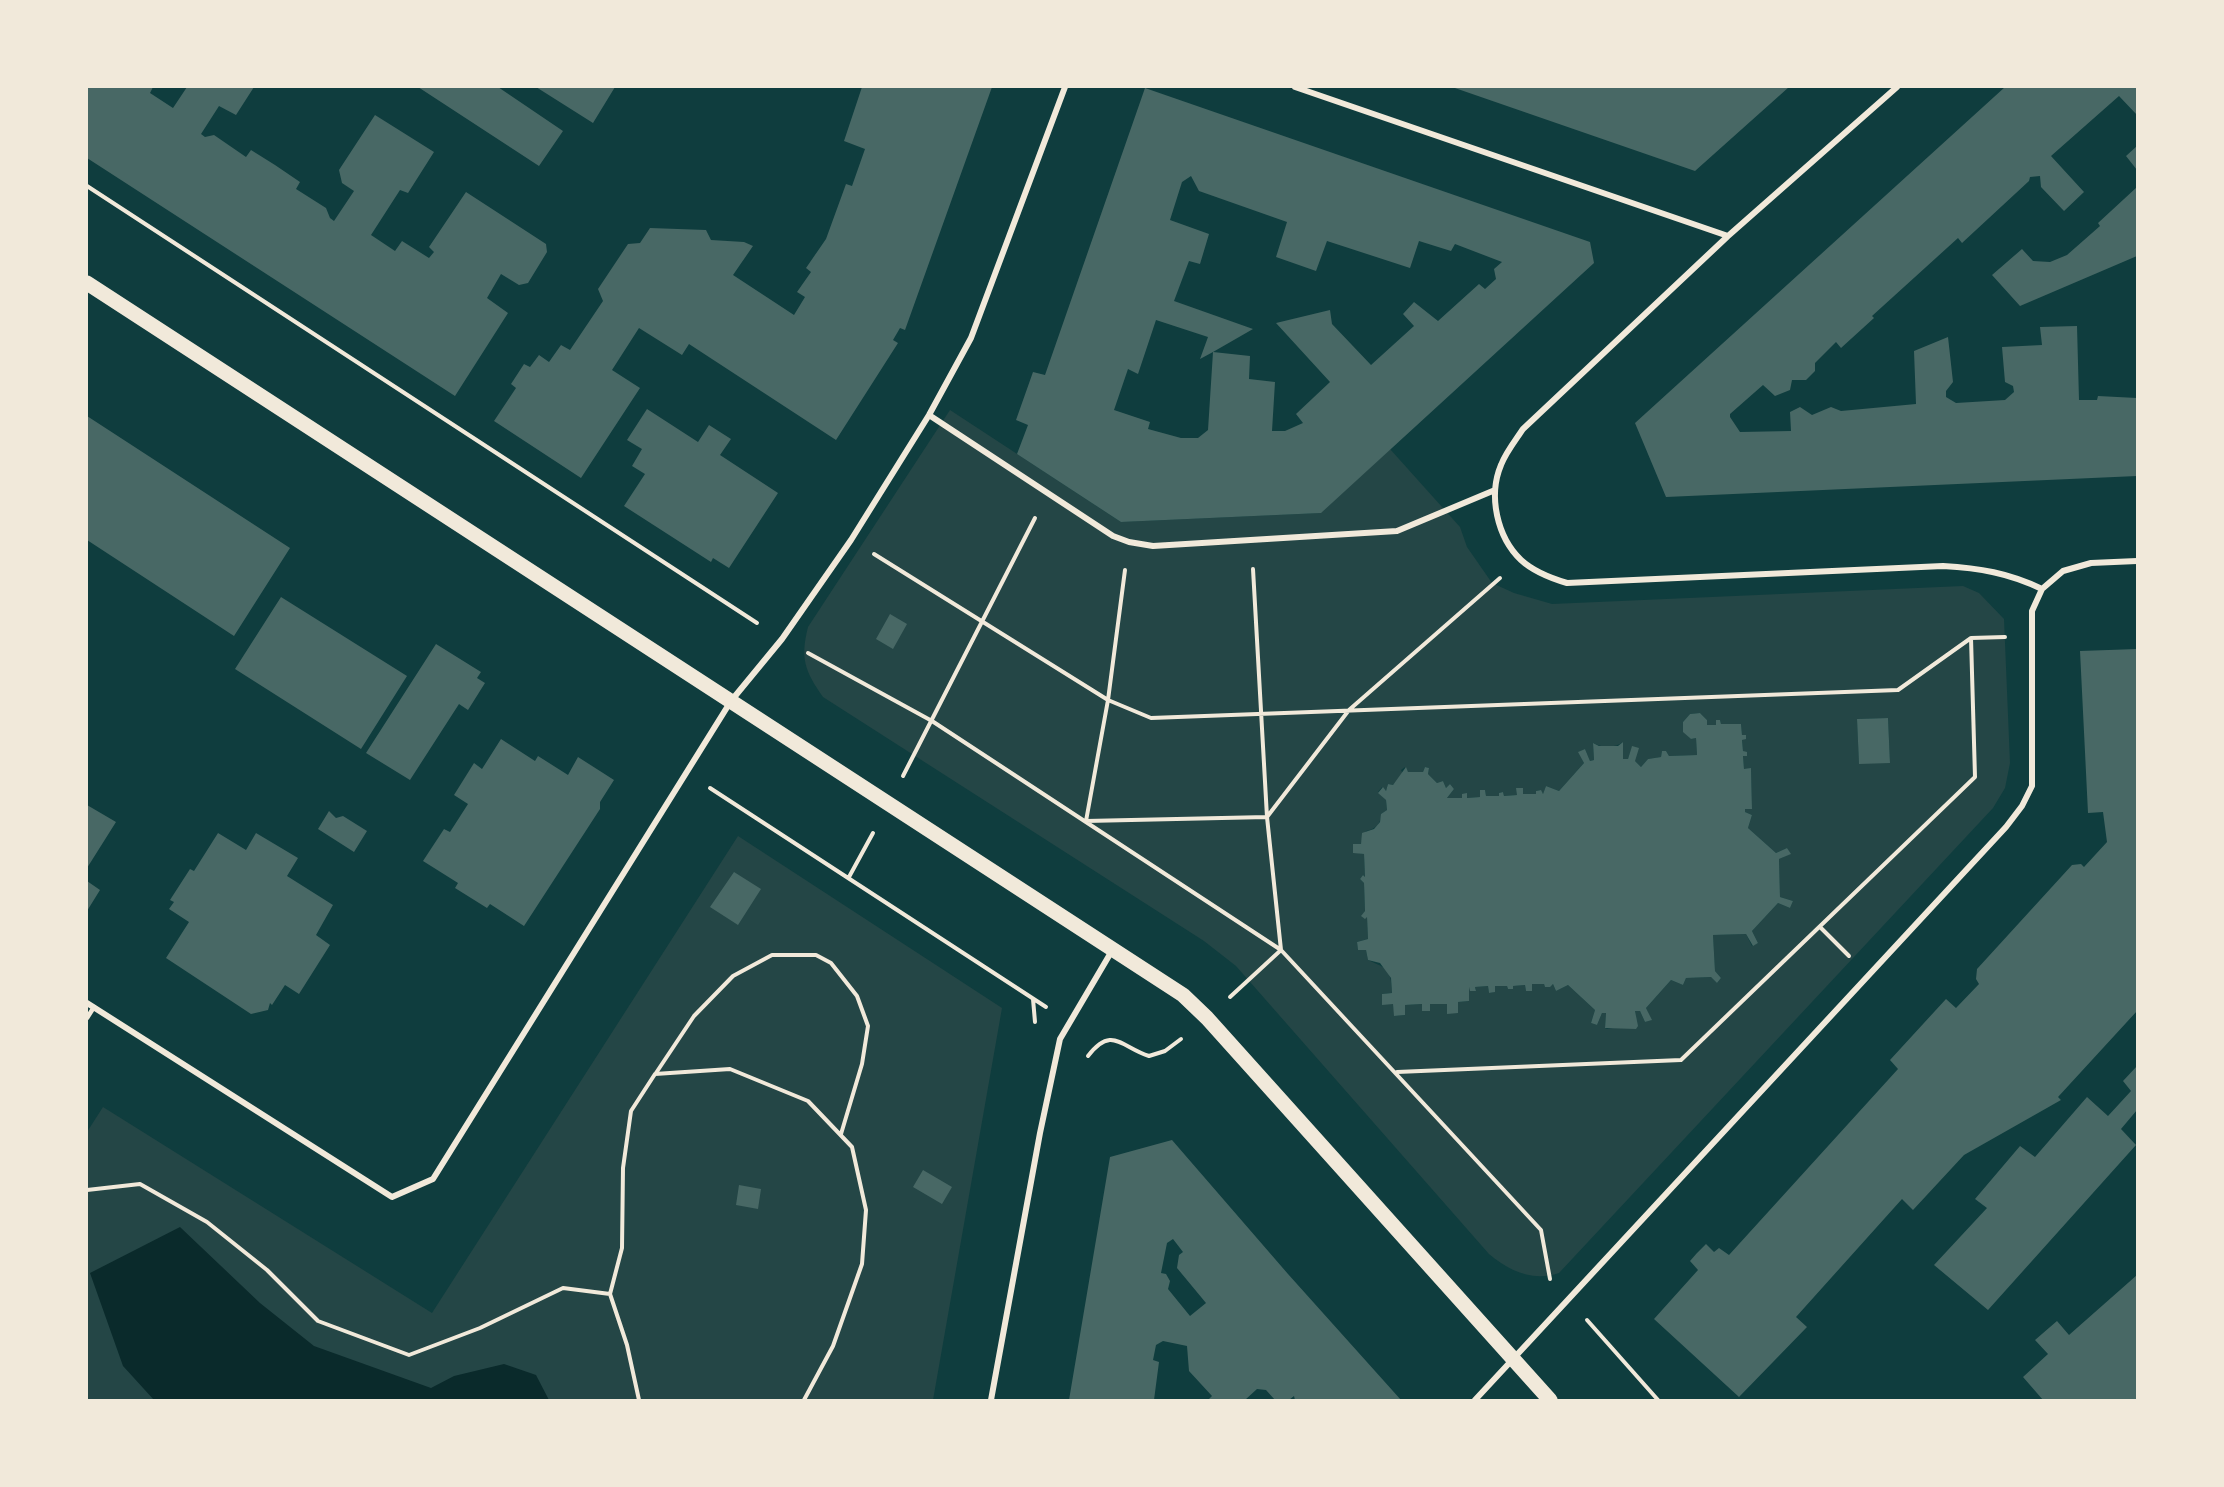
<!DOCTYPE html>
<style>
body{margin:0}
#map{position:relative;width:2224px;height:1487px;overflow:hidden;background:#0f3d3e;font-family:Literata,serif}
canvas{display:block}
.frame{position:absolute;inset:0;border:88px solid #f1e9da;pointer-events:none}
</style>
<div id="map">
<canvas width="2224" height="1487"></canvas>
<div class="frame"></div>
</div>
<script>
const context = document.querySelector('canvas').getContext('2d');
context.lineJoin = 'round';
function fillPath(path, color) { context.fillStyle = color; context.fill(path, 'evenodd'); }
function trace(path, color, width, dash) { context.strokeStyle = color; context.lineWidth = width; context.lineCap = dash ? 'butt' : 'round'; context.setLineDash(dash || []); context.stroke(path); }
const green = new Path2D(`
 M 950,410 L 1121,522 L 1320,513 L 1390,449 L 1460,527 L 1467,547 L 1492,583 L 1514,593 L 1552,604 L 1963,586 L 1979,593 L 2004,619 L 2010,763 L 2005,788 L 1993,808 L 1559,1273 C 1532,1282 1510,1271 1489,1254 L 1236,966 L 1204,941 L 823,697 C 805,671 800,659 808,627 ZM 1700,713 L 1707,720 L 1707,725 L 1716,725 L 1716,720 L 1720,720 L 1721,724 L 1741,724 L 1742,735 L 1746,735 L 1746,738 L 1742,740 L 1743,751 L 1747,756 L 1743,756 L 1744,769 L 1751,769 L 1752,808 L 1745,809 L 1745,812 L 1752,815 L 1748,828 L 1776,853 L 1787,848 L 1790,854 L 1779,859 L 1780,897 L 1793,901 L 1790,908 L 1778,903 L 1752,931 L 1758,943 L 1752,946 L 1746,934 L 1713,935 L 1715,971 L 1721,978 L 1717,983 L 1711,977 L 1686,978 L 1683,985 L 1671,980 L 1646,1008 L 1651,1020 L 1645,1022 L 1640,1011 L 1635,1011 L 1636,1024 L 1607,1029 L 1605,1028 L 1606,1013 L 1602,1013 L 1597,1025 L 1591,1023 L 1595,1010 L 1568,985 L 1556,991 L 1553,984 L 1549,987 L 1545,987 L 1544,984 L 1532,984 L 1532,991 L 1526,991 L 1525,985 L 1513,986 L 1512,989 L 1508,989 L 1507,986 L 1495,986 L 1494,992 L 1489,993 L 1488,986 L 1475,987 L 1476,990 L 1469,987 L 1469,1001 L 1458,1002 L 1458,1013 L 1448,1013 L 1447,1004 L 1430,1004 L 1430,1010 L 1422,1010 L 1422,1004 L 1405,1005 L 1405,1015 L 1395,1016 L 1393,1004 L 1382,1004 L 1382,994 L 1392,993 C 1391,967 1387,969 1368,960 L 1366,950 L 1358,950 L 1357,942 L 1368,939 L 1367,917 L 1362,916 L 1365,911 L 1364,883 L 1360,879 L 1363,875 L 1365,877 L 1364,854 L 1353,852 L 1353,844 L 1361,844 L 1366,831 C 1375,830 1382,822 1381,814 L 1387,810 L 1386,800 L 1378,792 L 1382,787 L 1386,791 L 1388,784 L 1393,785 L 1403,774 L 1401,770 L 1405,767 L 1408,772 L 1423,772 L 1425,767 L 1429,768 L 1428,774 L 1437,783 L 1443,781 L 1446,788 L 1450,784 L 1454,789 L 1447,798 L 1462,798 L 1462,794 L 1466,794 L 1467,798 L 1480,797 L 1480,790 L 1485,790 L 1486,796 L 1499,796 L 1499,793 L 1503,792 L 1504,796 L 1517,795 L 1517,788 L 1522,788 L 1523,794 L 1536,794 L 1536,791 L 1540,790 L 1543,794 L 1546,786 L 1559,791 L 1584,763 L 1579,752 L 1585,749 L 1590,761 L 1594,760 L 1593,743 C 1602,748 1616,748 1623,742 L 1623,759 L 1628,759 L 1632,747 L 1635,761 L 1641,767 L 1648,759 L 1661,757 L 1662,751 L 1666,751 L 1669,756 L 1697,755 L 1696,738 L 1691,739 L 1684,732 L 1683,722 L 1690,714 ZM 1888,718 L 1890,762 L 1859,763 L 1857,719 Z
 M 738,836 L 1002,1008 L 933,1400 L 87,1400 L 87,1132 L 103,1107 L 432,1313 Z`);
const water = new Path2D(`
 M 180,1227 L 260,1303 L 314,1346 L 431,1388 L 454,1376 L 504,1364 L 536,1375 L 549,1400 L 154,1400 L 123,1366 L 90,1273 Z`);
const building = new Path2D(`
 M 87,87 L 153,87 L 150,93 L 173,108 L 187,87 L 254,87 L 236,115 L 219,106 L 201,134 L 205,137 L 214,135 L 246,157 L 251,150 L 275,165 L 300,182 L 296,189 L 326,208 L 330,218 L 334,221 L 354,191 L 342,183 L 339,170 L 375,115 L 434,152 L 408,193 L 400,190 L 371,235 L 395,251 L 402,241 L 429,258 L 434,252 L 429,247 L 466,192 L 546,244 L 547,252 L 528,283 L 519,285 L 501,274 L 487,298 L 508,313 L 455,396 L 87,158 Z
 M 418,87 L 498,87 L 563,131 L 539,166 Z
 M 536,87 L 615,87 L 593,123 Z
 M 862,87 L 992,87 L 905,330 L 900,328 L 893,340 L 898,343 L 836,440 L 689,344 L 682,355 L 639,328 L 612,370 L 640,388 L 581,478 L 494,421 L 516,388 L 511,384 L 524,364 L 530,367 L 539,355 L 549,362 L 561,345 L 570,350 L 603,301 L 598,289 L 628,244 L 640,243 L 650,228 L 706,230 L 711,240 L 744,242 L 753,246 L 733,275 L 794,315 L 805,297 L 797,292 L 811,272 L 806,268 L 826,239 L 846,184 L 852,186 L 865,149 L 844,141 Z
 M 1452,87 L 1789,87 L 1695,171 Z
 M 2005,87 L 2137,87 L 2137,115 L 2119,96 L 2051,156 L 2084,192 L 2064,211 L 2041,187 L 2040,176 L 2030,177 L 2029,181 L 1962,243 L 1958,238 L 1872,316 L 1874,318 L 1841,348 L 1836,342 L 1815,363 L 1815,371 L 1806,380 L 1792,380 L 1790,390 L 1775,396 L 1763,385 L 1730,414 L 1730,417 L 1740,432 L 1791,431 L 1790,412 L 1800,407 L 1812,415 L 1831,407 L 1841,411 L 1916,404 L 1914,351 L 1948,337 L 1953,382 L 1946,391 L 1946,397 L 1956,403 L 2005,400 L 2014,392 L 2013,386 L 2005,382 L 2002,347 L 2042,345 L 2040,327 L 2077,326 L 2079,400 L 2097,400 L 2098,396 L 2137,398 L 2137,476 L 1666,497 L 1635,423 Z
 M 1145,88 L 1590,242 L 1594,263 L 1321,513 L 1121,522 L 1017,454 L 1028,425 L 1016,420 L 1033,372 L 1045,375 ZM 1191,176 L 1199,191 L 1287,222 L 1276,257 L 1316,271 L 1327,241 L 1410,268 L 1419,241 L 1451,251 L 1455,244 L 1502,262 L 1494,269 L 1496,279 L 1485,289 L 1479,284 L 1438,321 L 1414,302 L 1403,314 L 1414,326 L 1371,365 L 1332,324 L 1330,310 L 1276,323 L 1330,382 L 1296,414 L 1303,423 L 1285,431 L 1272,431 L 1275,382 L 1249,379 L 1250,356 L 1213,352 L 1208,430 L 1198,438 L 1181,438 L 1148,429 L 1150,422 L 1114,410 L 1128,369 L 1138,374 L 1156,320 L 1208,337 L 1200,359 L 1213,352 L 1253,329 L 1174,301 L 1189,261 L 1200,264 L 1209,234 L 1170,220 L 1182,182 Z
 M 2137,146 L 2137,170 L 2126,156 Z
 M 2137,187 L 2137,256 L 2020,306 L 1992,275 L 2022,249 L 2033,261 L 2050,262 L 2067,255 L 2100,226 L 2098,223 Z
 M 647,409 L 698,442 L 709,425 L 731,439 L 720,455 L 778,493 L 729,568 L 713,558 L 711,562 L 624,506 L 645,474 L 632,466 L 642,449 L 627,440 Z
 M 87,416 L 290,548 L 234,636 L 87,540 Z
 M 281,597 L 407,676 L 361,749 L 235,669 Z
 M 890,614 L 907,624 L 893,649 L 876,639 Z
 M 436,644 L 481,672 L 477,678 L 485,683 L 468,710 L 459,704 L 410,780 L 366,753 Z
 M 2137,649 L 2137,1011 L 2058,1097 L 2061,1100 L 1964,1155 L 1913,1210 L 1902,1199 L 1796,1317 L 1807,1327 L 1739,1397 L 1654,1319 L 1698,1270 L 1690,1261 L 1697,1253 L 1706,1244 L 1714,1252 L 1719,1248 L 1729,1255 L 1898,1069 L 1890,1060 L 1946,999 L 1956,1008 L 1979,984 L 1976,979 L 1977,969 L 2072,865 L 2081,864 L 2084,867 L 2107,842 L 2103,812 L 2088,813 L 2080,651 Z
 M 1700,713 L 1707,720 L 1707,725 L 1716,725 L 1716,720 L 1720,720 L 1721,724 L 1741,724 L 1742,735 L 1746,735 L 1746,739 L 1742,740 L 1743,751 L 1747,752 L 1747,756 L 1743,756 L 1744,769 L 1751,768 L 1752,809 L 1745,809 L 1745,812 L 1752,815 L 1748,828 L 1776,853 L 1787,848 L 1791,854 L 1779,859 L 1780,897 L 1793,901 L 1790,908 L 1778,903 L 1752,931 L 1758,943 L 1753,946 L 1746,934 L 1713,935 L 1715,971 L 1721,978 L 1717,983 L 1711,977 L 1686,978 L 1683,985 L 1671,980 L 1646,1008 L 1652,1020 L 1645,1022 L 1640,1011 L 1635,1011 L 1638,1026 L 1636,1029 L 1605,1028 L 1606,1013 L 1602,1013 L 1597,1025 L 1591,1023 L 1595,1010 L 1568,985 L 1556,991 L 1553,984 L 1550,987 L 1545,987 L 1544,984 L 1532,984 L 1532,991 L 1526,991 L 1525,985 L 1513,986 L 1513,989 L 1508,989 L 1507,986 L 1495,986 L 1495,992 L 1489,993 L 1488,986 L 1475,987 L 1476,991 L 1470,991 L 1469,987 L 1469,1001 L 1458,1002 L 1458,1013 L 1447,1014 L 1447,1004 L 1430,1004 L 1430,1011 L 1422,1011 L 1422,1004 L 1405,1005 L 1405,1015 L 1394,1016 L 1393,1004 L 1382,1005 L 1382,994 L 1392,993 L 1391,978 L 1380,963 L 1368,960 L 1366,950 L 1358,950 L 1357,942 L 1368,939 L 1367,917 L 1365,919 L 1361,916 L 1365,911 L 1364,883 L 1360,879 L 1363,875 L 1365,877 L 1364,854 L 1353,853 L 1353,844 L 1361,844 L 1362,833 L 1374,829 L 1380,822 L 1381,814 L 1387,810 L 1386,800 L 1378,793 L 1383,787 L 1386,791 L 1388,784 L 1393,785 L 1406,767 L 1408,772 L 1423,772 L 1425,767 L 1429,768 L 1428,774 L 1437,783 L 1443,781 L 1446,788 L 1450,784 L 1454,789 L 1447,798 L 1462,798 L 1462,794 L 1467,793 L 1467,798 L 1480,797 L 1480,790 L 1485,790 L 1486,796 L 1499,796 L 1499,793 L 1503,792 L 1504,796 L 1517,795 L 1516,788 L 1523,788 L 1523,794 L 1536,794 L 1536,791 L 1541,790 L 1543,794 L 1546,786 L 1559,791 L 1584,763 L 1578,752 L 1585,749 L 1590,761 L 1594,760 L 1593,743 L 1599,746 L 1618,746 L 1623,742 L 1623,759 L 1628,759 L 1632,746 L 1639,748 L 1635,761 L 1641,767 L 1648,759 L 1661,757 L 1662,751 L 1666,751 L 1669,756 L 1697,755 L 1696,738 L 1691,739 L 1683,732 L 1683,722 L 1690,714 Z
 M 1888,718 L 1890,763 L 1859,764 L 1857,719 Z
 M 501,739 L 535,761 L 538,756 L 568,775 L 578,757 L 614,780 L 600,802 L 600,809 L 524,926 L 490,904 L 487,908 L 455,888 L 458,883 L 423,861 L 444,829 L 450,832 L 468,804 L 454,795 L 474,763 L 482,769 Z
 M 87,805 L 116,822 L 87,868 Z
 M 329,811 L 336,818 L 343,816 L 367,831 L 354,852 L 318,829 Z
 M 218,833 L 246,850 L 256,833 L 298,858 L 287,876 L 333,905 L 316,935 L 330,945 L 299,994 L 285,985 L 272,1005 L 270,1003 L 268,1010 L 251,1014 L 166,958 L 189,922 L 169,909 L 174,902 L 170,900 L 190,869 L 194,871 Z
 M 734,872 L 761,889 L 738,925 L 710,907 Z
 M 87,881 L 100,890 L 87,911 Z
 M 2137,1066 L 2137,1110 L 2121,1129 L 2136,1145 L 1988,1310 L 1934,1265 L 1987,1208 L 1975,1199 L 2020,1146 L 2035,1157 L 2087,1097 L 2108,1116 L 2131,1091 L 2123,1081 Z
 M 1172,1140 L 1288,1274 L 1401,1400 L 1295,1400 L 1294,1396 L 1289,1400 L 1275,1400 L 1266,1390 L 1257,1389 L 1245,1400 L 1208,1400 L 1212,1396 L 1189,1371 L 1187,1346 L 1163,1341 L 1156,1345 L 1153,1360 L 1159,1362 L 1154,1400 L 1069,1400 L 1110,1157 ZM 1173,1239 L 1183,1252 L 1179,1255 L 1177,1268 L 1206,1303 L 1190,1316 L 1168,1289 L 1170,1281 L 1166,1274 L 1161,1273 L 1167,1243 Z
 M 923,1170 L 952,1187 L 942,1204 L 913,1187 Z
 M 739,1185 L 761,1189 L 758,1209 L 736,1205 Z
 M 2137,1275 L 2137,1400 L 2043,1400 L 2023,1377 L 2048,1354 L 2035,1340 L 2057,1321 L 2069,1335 Z`);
const path = new Path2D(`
 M 87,186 L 757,623
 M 874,554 L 1108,700 L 1151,718 L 1898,690 L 1971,638
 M 1125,570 L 1108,700 L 1086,821 L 1267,817 L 1349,710 L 1500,578
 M 808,653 L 932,721 L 1281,950 L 1541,1230 L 1550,1279
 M 903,776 L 1035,518
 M 710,788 L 1046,1007
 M 849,877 L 873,833
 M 1820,927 L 1849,956
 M 1230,997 L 1281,950 L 1267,817 L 1253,569
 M 1033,999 L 1035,1022
 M 1088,1056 C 1112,1025 1121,1047 1149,1056 L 1165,1051 L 1181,1039
 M 1397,1072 L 1681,1060 L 1975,777 L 1971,638 L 2005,637
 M 656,1073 L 694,1016 L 733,976 L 772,955 L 816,955 L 831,963 L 857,996 L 868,1026 L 862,1064 L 841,1134
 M 87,1190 L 140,1184 L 207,1222 L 267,1270 L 318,1321 L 409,1355 L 480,1328 L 563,1288 L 610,1294 L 627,1345 L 639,1400
 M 610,1294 L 622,1248 L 623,1168 L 631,1111 L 655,1074 L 730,1069 L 808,1101 L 852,1147 L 866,1210 L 862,1264 L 833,1346 L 804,1400
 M 1587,1320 L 1658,1400`);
const service = new Path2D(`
 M 87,1018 L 94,1007`);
const minor = new Path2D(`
 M 1295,87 L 1728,236
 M 1897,87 L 1728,236 L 1523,429 C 1515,441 1506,452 1501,465 C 1488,496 1497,537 1521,560 C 1534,572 1550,578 1567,583 L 1943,566 C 1979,568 2009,573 2042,589
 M 929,415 L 1113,536 L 1129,542 L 1153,546 L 1397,531 L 1495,490
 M 87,1003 L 392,1197 L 433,1179 L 731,701 L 782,639 L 851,540 L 929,415 L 971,338 L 1065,87
 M 991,1400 L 1040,1133 L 1060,1039 L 1113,949
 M 1475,1400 L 2006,827 L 2022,806 L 2032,786 L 2032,611 L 2042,589 L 2063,571 L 2091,563 L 2137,561`);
const primary = new Path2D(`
 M 87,283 L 1183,995 L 1207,1018 L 1550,1400`);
fillPath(green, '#244646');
fillPath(water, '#0a2a2b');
fillPath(building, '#486865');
trace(path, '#f1e9da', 4);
trace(service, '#f1e9da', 4.5);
trace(minor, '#f1e9da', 6);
trace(primary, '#f1e9da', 15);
</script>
